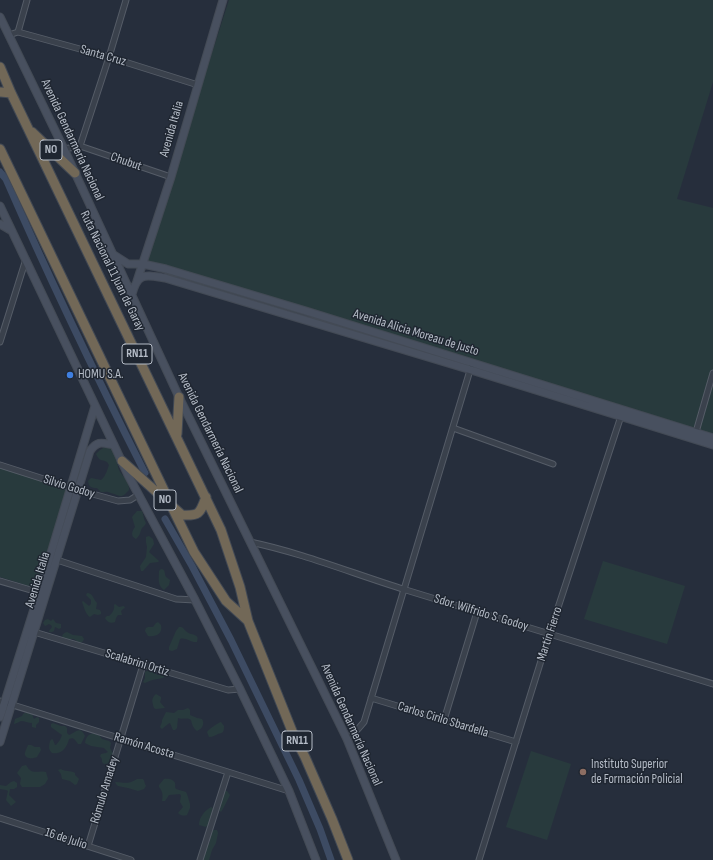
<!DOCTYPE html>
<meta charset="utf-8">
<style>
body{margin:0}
canvas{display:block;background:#262e3c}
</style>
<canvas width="713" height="860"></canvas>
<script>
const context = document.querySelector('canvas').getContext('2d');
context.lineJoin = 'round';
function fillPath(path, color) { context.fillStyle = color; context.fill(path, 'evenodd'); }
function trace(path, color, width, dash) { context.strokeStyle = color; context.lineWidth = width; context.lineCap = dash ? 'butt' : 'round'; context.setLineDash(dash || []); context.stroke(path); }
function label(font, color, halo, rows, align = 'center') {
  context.font = font + ' "Sofia Sans Condensed",sans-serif'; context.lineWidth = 3; context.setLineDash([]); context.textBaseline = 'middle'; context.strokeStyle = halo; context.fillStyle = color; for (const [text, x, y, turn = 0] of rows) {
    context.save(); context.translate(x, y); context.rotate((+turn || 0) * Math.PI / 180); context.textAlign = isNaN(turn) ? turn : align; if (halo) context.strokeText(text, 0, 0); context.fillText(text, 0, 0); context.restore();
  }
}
const green = new Path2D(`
 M 229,0 L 713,0 L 713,82 L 677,199 L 713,208 L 713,437 L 145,262 Z
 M 105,447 C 118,446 116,462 119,470 C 121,475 127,479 128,484 C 129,486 129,488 129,490 C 121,499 121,496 111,493 C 107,491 105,492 101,492 L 97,488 C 91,488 89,487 88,481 L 91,478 L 101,480 C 106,476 107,470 109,465 L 107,462 C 101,459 100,462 96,454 L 100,450 Z
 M 0,468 L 68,489 L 38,589 L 0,577 Z
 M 137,511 L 142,511 L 143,514 L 144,519 L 146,523 C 145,526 142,527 141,530 C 140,534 139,536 136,539 C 130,536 132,531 135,527 L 132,517 Z
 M 149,536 L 153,539 L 154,544 L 149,552 L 159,561 L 158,562 L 150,563 L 143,571 L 141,571 L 140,566 L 146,557 L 147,547 L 146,542 L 146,537 Z
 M 603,561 L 685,586 L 667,644 L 584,619 Z
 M 161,569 C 166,569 164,574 166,577 L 170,580 L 169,585 L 164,590 C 157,585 159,578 159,571 Z
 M 87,593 C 93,593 93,599 97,603 L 96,609 L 100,610 L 101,612 L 101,614 L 98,615 L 94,614 L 90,617 C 86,615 84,607 82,602 L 83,601 L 89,606 L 91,604 L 91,600 L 86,595 Z
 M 115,604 L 119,607 L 124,606 L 125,608 L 123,609 L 121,611 L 122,615 L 118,615 L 116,618 L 115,622 C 111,624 107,622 105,618 L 107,616 L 109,616 C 112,614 115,609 114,605 Z
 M 48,619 L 51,621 L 53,619 L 56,623 L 61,624 L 61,628 L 59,629 L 55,627 L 54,631 L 52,632 L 49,632 L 49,631 L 52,627 L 51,625 L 49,624 L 45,626 L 43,623 L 45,620 Z
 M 158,622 L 161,625 C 163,634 156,637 148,636 L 145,631 L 146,628 L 148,627 L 153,627 L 156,623 Z
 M 179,627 C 184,627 183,629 187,632 C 192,636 200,633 197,642 C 191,643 186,637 180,639 L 177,649 L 172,651 L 169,650 L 169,647 L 176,631 Z
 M 67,632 L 73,635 L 82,636 L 84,639 C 83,642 81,643 79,643 L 74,639 L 71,639 L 70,641 L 62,638 C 62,634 64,633 67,632 Z
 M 149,670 L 158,675 L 163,675 L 165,677 C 158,680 154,678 145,683 L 143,682 L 145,678 L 145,672 Z
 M 156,694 L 161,697 L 161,699 L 160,702 L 165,708 L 156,709 L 154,708 C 152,702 151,698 156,694 Z
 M 188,708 L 190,710 L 190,715 L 197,718 L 202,719 C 205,724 202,729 197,731 C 193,728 192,724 191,720 C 187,717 182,720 178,718 L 177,728 L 175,730 L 173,730 L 170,723 L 168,724 L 162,729 L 160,727 L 162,722 L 162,720 L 166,712 L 174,713 L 178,710 L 183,710 Z
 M 28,711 C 35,713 31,714 34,719 L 37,717 L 39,718 L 39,722 L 36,725 L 36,728 L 32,727 L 32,723 C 28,723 25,721 21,721 C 19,722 17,723 14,724 L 15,719 L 22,716 L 23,714 Z
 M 221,722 L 224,726 C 224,732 223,733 218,734 C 215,735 213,737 209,737 L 207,732 C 209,729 218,723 221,722 Z
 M 53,723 L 61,726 L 65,726 L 67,728 L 67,733 L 69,735 C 75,733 80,725 85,736 L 81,744 L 78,744 C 75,740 74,737 69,739 C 67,747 62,755 52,753 C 48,749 49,746 50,741 L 52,739 L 53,740 L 55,745 L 56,745 L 60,740 L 62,735 L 51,727 L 51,724 Z
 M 94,733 C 98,733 100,736 102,739 L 109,741 L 111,743 L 110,748 L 114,755 C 112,760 110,764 104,764 L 102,762 L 102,759 L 100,756 L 101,754 L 106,753 L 108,752 L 104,748 L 91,746 L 85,743 C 86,737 88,734 94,733 Z
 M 28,745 L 31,745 L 35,747 L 40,747 L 41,750 L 37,757 C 34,758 27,760 25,755 C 24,753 27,748 28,745 Z
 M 531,751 L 571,764 L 547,840 L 506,827 Z
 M 26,765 C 27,766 28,769 30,770 C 34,774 41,770 46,772 L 48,779 L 45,784 L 40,787 L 22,787 L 20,784 L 21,778 L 17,773 L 22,766 Z
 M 61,769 C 65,772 70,770 75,773 L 75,775 L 79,779 L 77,784 L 75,785 L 70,781 L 62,779 L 61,774 L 58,770 Z
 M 137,779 L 143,779 C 145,781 144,783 146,786 L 144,789 L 138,791 L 128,788 L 118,786 L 116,784 L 115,782 L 116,782 C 125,783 130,784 137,779 Z
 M 164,779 C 169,778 177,780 175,787 L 176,789 L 186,792 L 187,794 L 190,804 L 190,808 L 187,815 C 184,816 181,816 178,813 L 183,807 L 180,802 L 181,796 L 180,794 L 169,795 L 165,801 L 162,801 C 163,795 163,792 159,787 L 159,785 Z
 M 14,781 L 17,783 L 17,787 L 14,789 L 10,789 L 9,795 L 16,802 L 11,806 L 6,800 L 8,791 L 6,790 L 0,789 L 0,785 L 6,786 L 11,782 Z
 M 225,791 L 227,791 L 230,795 L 224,807 L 221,812 L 219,810 C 221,804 221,798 223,792 Z
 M 211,807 L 213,808 L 213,821 L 206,827 L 199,825 C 199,818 204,811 211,807 Z
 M 212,830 L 217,830 L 218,833 L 216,843 L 212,850 L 209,860 L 203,860 L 207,845 L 210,842 L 210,831 Z`);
const canal = new Path2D(`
 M 0,172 L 6,179 C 49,278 96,376 145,473
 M 165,519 L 192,566 L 231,640 L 299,780 L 320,829 L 331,860`);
const street = new Path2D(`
 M 18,32 L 27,0
 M 9,35 L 18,32 L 109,57 L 198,85
 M 80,146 L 109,57 L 126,0
 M 64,149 L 80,146 L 171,177
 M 0,342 L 26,259
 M 453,428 L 553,464
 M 696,432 L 713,373
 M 0,465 L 78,490 L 118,501 L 130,500 L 138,495
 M 250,542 C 303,553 354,574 406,590 C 508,622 611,652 713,684
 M 57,560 L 176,599 L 195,600
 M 0,581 L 41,593
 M 34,632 L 228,690 L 240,689
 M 371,698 L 516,742
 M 0,701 L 289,791
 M 444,720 L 477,612
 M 347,739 L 358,729 L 364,722 L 471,367
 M 0,818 L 131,860
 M 88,846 L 143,665
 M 200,860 L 228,772
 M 479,860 L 549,635 L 622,413`);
const secondary = new Path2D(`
 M 0,17 L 64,149 L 179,397 L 347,739 L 396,860
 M 0,206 L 114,445 L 128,475 L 195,600 L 240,689 L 289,791 L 316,860
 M 0,224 L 12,231
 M 114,255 L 128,264 L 143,264 L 166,269 L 306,311 L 713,438
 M 137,281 L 171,177 L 223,0
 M 132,294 C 138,272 145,275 165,278 L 471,370 L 713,445
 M 0,717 L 39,593 L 95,406
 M 0,742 L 90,451 C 98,440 102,443 114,445`);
const highway = new Path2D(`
 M 0,67 L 11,93 L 221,530 L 240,587 L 248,621 L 294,736 L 305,757 L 332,819 L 348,860
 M 0,92 L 11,93
 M 32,132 L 75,173
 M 0,149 L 171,505 L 194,552 L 226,601 L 248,621
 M 177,434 L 179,397
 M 122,461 L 182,515 C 200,516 200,513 206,497`);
const markers = [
 [70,375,4,"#3f7fe0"],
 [583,772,4,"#8d6e63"]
];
const shields = [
 [51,150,22],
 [137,354,30],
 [165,500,22],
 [297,741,30]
];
const shieldNames = [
 ["NO",51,150],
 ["RN11",137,354],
 ["NO",165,500],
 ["RN11",297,741]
];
const streetNames = [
 ["Santa Cruz",103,56,16],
 ["Avenida Italia",172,129,-74],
 ["Avenida Gendarmería Nacional",72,140,65],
 ["Chubut",126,162,19],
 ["Ruta Nacional 11 Juan de Garay",112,271,64],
 ["Avenida Alicia Moreau de Justo",416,333,17],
 ["Avenida Gendarmería Nacional",210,433,64],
 ["Silvio Godoy",69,487,17],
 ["Avenida Italia",38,580,-73],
 ["Sdor. Wilfrido S. Godoy",481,613,17],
 ["Martín Fierro",550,634,-72],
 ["Scalabrini Ortiz",137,663,17],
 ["Carlos Cirilo Sbardella",443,720,17],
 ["Avenida Gendarmería Nacional",351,725,66],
 ["Ramón Acosta",144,746,17],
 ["Rómulo Amadey",105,790,-73],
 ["16 de Julio",66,839,18]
];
const poiNames = [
 ["HOMU S.A.",78,375],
 ["Instituto Superior",591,765],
 ["de Formación Policial",591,780]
];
fillPath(green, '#283a3d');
trace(canal, '#3d4b63', 7);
trace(street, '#555c67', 7);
trace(secondary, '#434a55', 9);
trace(highway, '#424954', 11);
trace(street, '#3a414c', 5);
trace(secondary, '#48505f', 7);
trace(highway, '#726857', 9);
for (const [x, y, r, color] of markers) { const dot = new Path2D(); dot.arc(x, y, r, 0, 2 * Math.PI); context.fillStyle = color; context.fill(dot); trace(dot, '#1f2631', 1.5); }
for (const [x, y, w] of shields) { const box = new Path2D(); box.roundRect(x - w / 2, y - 10, w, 20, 3); context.fillStyle = '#1f2631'; context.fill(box); trace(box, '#b5bcc7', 1); }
label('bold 12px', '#b5bcc7', null, shieldNames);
label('13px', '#b5bcc7', '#1f2631', streetNames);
label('13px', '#b5bcc7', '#1f2631', poiNames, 'left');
</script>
